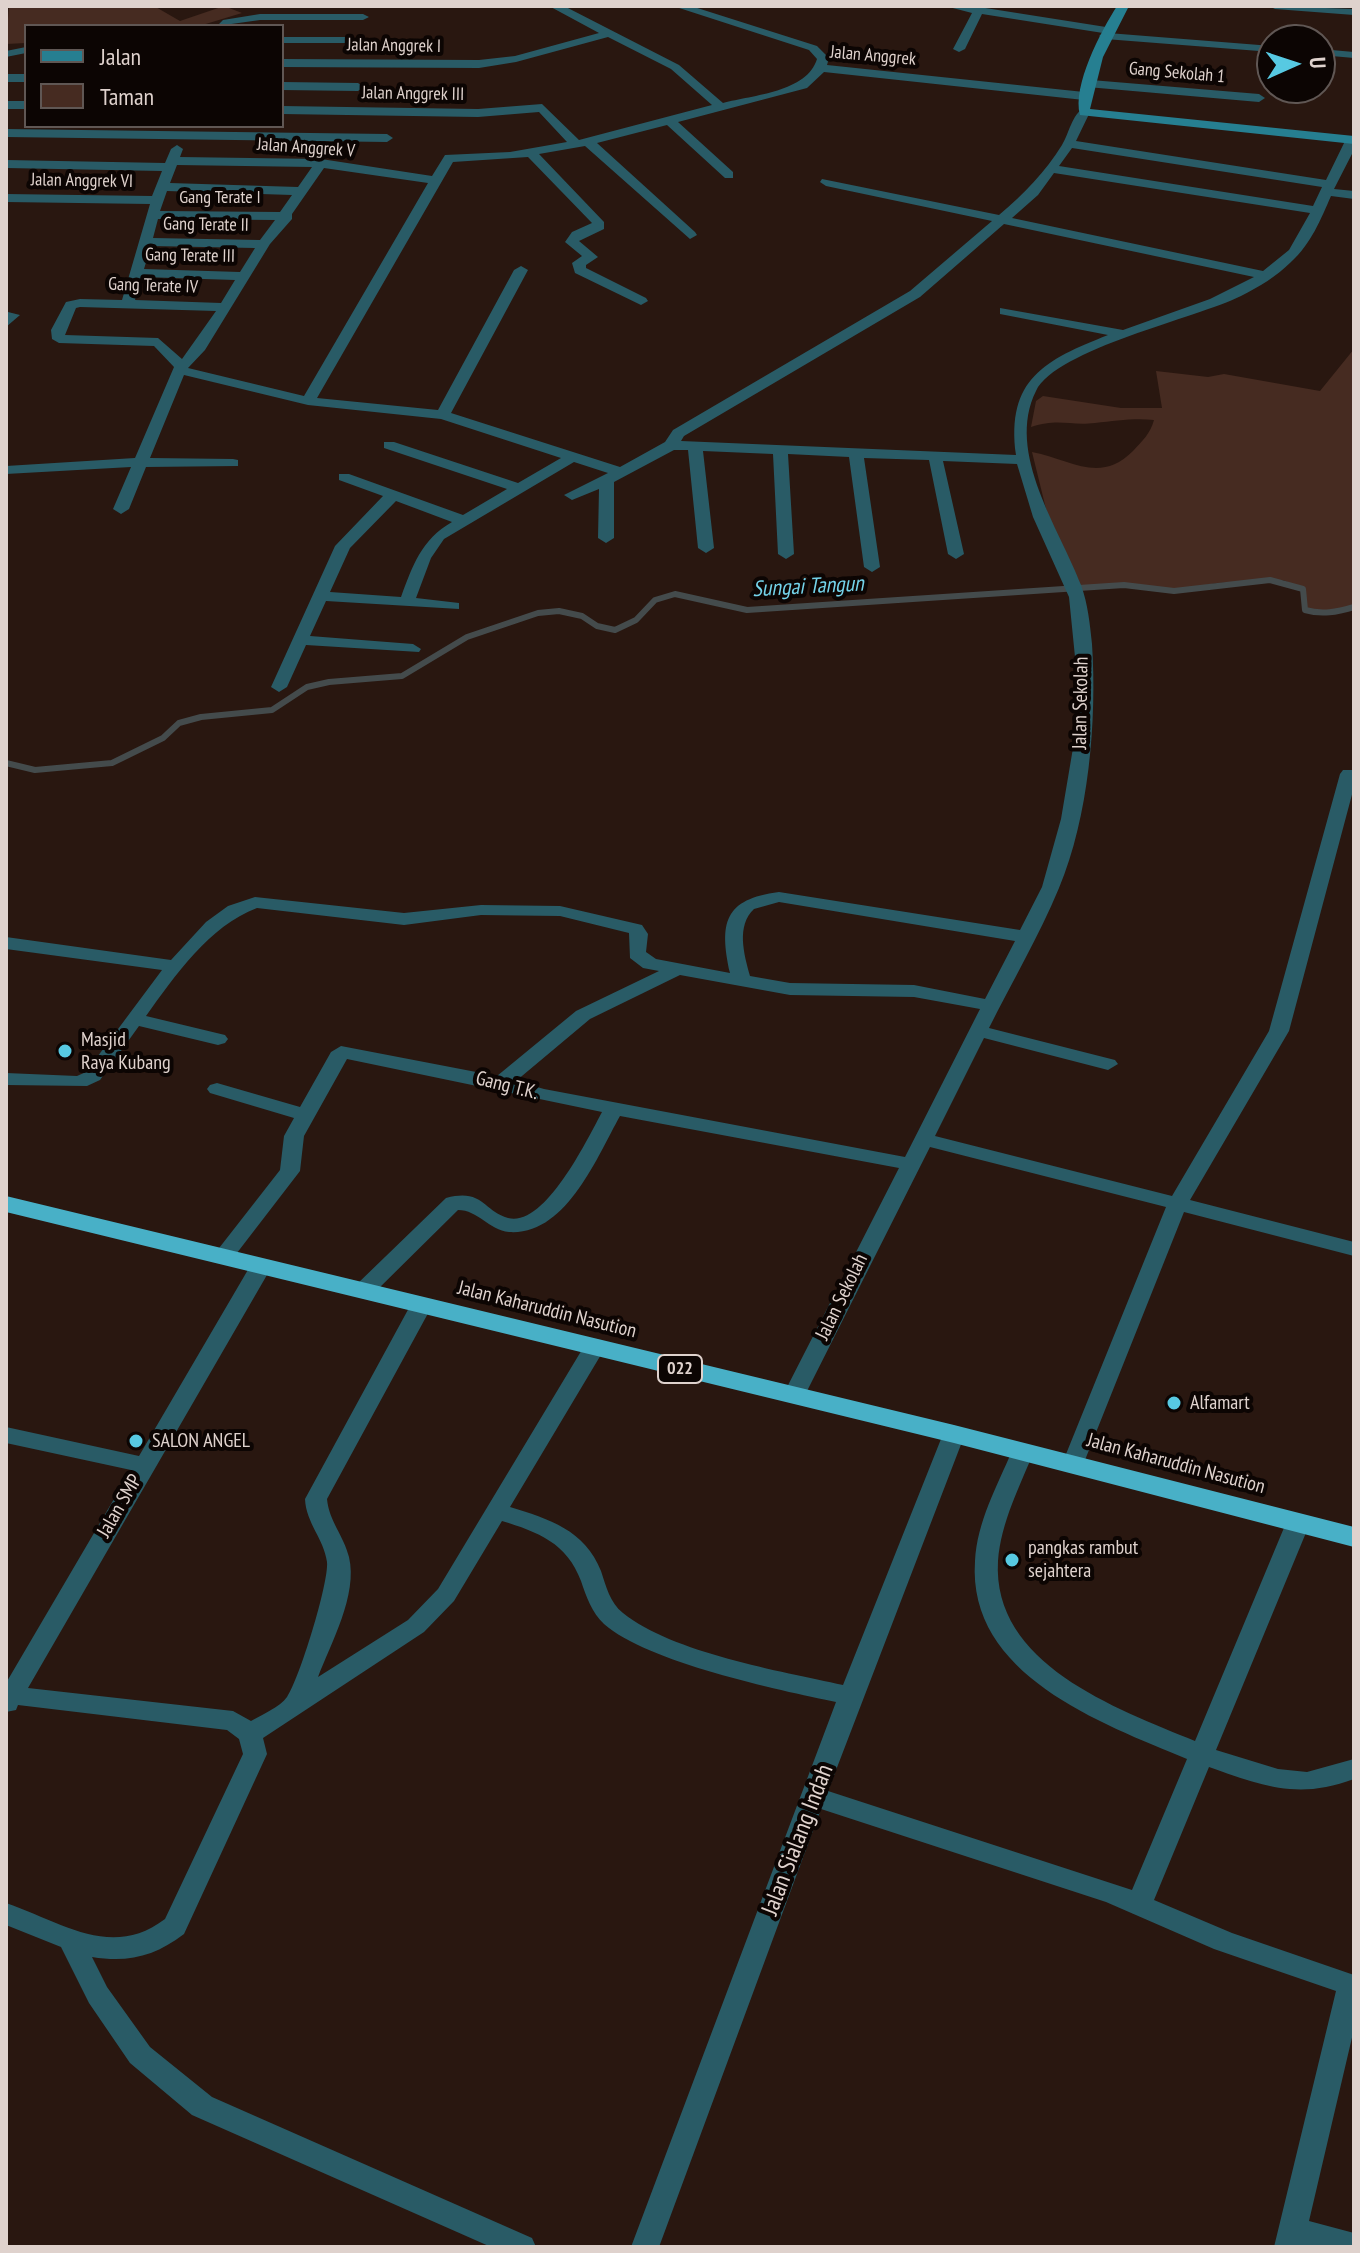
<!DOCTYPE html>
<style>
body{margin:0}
#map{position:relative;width:1360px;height:2253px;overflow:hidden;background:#291710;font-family:"PT Sans Narrow",sans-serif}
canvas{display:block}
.frame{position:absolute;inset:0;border:8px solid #dfd2cd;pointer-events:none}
.legend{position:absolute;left:24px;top:24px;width:260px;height:104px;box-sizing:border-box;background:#0c0503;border:2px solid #605754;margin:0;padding:10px 14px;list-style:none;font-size:24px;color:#dfd2cd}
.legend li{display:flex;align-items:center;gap:16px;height:40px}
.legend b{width:40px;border:2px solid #605754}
.north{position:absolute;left:1256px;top:24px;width:80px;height:80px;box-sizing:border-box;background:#0c0503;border:2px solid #605754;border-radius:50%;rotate:87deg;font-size:22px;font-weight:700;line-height:32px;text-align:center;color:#dfd2cd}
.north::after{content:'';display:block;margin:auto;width:28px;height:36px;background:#57c9e2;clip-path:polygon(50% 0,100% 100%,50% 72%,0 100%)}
</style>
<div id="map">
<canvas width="1360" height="2253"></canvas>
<div class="frame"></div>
<ul class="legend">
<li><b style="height:10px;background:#267f91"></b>Jalan</li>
<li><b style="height:22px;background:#462b21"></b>Taman</li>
</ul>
<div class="north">U</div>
</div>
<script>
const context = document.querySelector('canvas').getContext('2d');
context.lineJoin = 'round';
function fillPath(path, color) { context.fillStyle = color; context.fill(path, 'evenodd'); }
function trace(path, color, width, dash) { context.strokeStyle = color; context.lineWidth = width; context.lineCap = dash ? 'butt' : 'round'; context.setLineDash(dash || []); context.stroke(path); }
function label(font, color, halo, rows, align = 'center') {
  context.font = font + ' "PT Sans Narrow",sans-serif'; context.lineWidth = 8; context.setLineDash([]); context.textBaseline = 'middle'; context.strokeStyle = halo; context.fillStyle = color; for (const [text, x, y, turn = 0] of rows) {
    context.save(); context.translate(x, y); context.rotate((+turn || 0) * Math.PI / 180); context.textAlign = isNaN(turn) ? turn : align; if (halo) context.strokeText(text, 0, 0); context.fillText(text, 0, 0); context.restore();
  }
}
const green = new Path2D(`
 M 9,6 L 154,6 L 180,21 L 224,6 L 242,13 L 199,26 L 26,26 L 26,43 L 6,44 Z
 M 1354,349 L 1354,607 C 1336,612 1323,617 1305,610 L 1303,589 L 1283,580 L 1217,583 L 1174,591 L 1124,585 L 1081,588 L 1049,521 L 1032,452 C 1072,460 1100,484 1133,451 C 1143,440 1150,434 1154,420 C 1133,418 1116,421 1095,423 C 1069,426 1059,418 1031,427 L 1036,401 L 1043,396 L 1121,408 L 1162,408 L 1156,371 L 1208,377 L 1224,374 L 1320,391 Z`);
const stream = new Path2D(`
 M 6,763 L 35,770 L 112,763 L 163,738 L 179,723 L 201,717 L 272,710 L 307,687 L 329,682 L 402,676 L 467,637 L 538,613 L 559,611 L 582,616 L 597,626 L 615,630 L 636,620 L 655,600 L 675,594 L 747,610 L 1124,585 L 1174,591 L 1270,580 L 1303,589 L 1305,610 C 1322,615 1337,612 1354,607`);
const street = new Path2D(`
 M 549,6 L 564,6 L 679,65 L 723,103 C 753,95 807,92 817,59 L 809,50 L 673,6 L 691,6 L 817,46 L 829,58 L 827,65 L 1084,92 L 1090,96 L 1084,100 L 824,72 L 807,88 L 678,122 L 733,172 L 733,178 L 725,178 L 667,125 L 597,143 L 695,232 L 697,235 L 690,239 L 585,146 L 539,154 L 604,222 L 604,229 L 579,241 L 598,257 L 586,265 L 586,268 L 646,298 L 648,301 L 641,305 L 575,273 L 572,263 L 582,256 L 565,242 L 572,232 L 592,223 L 528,157 L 453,162 L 317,398 L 438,410 L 514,270 L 521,266 L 528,270 L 451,413 L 620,467 L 665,442 L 673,430 L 910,291 L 992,221 L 826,186 L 820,182 L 822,179 L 999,215 C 1024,194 1045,172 1062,145 C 1069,134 1072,114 1084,108 L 1090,112 L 1076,141 L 1326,180 L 1346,139 L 1354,136 L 1354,150 L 1334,189 L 1354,191 L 1354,199 L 1331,196 C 1321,219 1311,244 1291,262 C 1277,276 1259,287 1241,296 C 1197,318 1056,349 1036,391 C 1005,453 1060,529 1081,585 C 1088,604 1090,625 1092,644 C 1097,720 1089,817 1059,888 C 1039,936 1012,982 989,1028 L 1115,1060 L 1118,1064 L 1108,1070 L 984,1038 L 935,1136 L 1172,1196 L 1269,1031 L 1340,774 L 1343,770 L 1354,770 L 1354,787 L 1289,1031 L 1190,1200 L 1354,1242 L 1354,1256 L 1184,1212 L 1081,1470 L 1065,1470 L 1062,1464 L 1166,1207 L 930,1147 L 805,1395 L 802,1400 L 786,1400 L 783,1395 L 899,1168 L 620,1116 C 597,1157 566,1236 509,1232 C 489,1230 478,1210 458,1210 L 371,1296 L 355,1296 L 352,1291 L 355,1286 L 446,1198 C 483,1188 483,1211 508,1218 C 545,1228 588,1138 602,1112 L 347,1059 L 304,1136 L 300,1171 L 230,1262 L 216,1262 L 212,1257 L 216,1252 L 280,1170 L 284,1136 L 294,1118 L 210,1093 L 207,1089 L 210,1085 L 217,1083 L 300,1107 L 331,1052 L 341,1046 L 497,1076 L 576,1011 L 659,971 L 643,968 L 630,958 L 629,933 L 560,916 L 481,915 L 404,925 L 257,908 C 209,926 175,976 146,1016 L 225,1035 L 228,1039 L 225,1043 L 218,1045 L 139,1026 L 100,1080 L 87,1086 L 6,1085 L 6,1073 L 77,1076 L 86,1072 L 162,970 L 6,949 L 6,937 L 171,960 L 206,922 L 228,906 L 255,897 L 404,913 L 481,905 L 560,906 L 642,925 L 648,934 L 646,952 L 656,959 L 730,973 C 719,923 724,899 779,892 L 1020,930 L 1042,887 L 1061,819 L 1073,748 L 1077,677 L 1069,597 L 1033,517 L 1017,464 L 943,461 L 964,554 L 956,559 L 948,554 L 929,460 L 864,458 L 880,567 L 872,572 L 864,567 L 849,457 L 788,454 L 794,554 L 786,559 L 778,554 L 773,454 L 703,451 L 714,548 L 706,553 L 698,548 L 688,450 L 674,450 L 614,482 L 614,538 L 606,543 L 598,538 L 599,489 L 572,500 L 564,495 L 608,473 L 574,462 L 444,539 L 431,558 L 416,598 L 459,603 L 459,609 L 326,601 L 310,636 L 413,644 L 421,649 L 419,652 L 306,645 L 287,687 L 279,692 L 271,687 L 335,546 L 383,496 L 339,480 L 339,474 L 349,474 L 463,515 L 507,489 L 384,448 L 384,442 L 394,442 L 518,483 L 561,458 L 441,419 L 308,405 L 184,375 L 150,458 L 233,459 L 238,460 L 238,466 L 146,467 L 129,509 L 121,514 L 113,509 L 131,467 L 6,474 L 6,466 L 135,458 L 174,367 L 154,346 L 59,343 L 52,339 L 51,330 L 66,302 L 80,299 L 122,300 L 150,204 L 6,202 L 6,194 L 152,196 L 162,171 L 6,168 L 6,160 L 165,163 L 171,149 L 177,145 L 183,149 L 180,157 L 321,159 L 432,176 L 445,155 L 510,152 L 567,142 L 539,112 L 478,117 L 282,114 L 282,106 L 478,109 L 542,104 L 579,140 L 712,105 L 671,69 L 608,37 L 516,62 L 479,68 L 282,67 L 282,59 L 479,60 L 515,56 L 599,33 ZM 1072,148 L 1322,187 L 1313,206 L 1059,166 ZM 177,165 L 312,167 L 298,187 L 170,183 ZM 324,168 L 428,183 L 304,396 L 188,368 L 205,350 L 270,244 L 292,219 L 292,214 ZM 1054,173 L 1310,213 L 1289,250 L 1263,271 L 1012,218 L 1038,195 ZM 167,191 L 292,195 L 280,212 L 160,211 ZM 158,219 L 275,220 L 260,240 L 153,238 ZM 1004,224 L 1254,277 L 1210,299 L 1123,330 L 1000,308 L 1000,314 L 1108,335 C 1045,360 1006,379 1016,455 L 681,441 L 684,436 L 920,297 ZM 151,246 L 255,248 L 240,272 L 144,269 ZM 142,277 L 235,280 L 221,303 L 135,300 ZM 80,307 L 216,311 L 182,359 L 158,338 L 65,335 L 76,308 ZM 396,501 L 452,522 C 421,540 413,565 401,597 L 330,592 L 350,548 ZM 779,902 L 1015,941 L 985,999 L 914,985 L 790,983 L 750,976 C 744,954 736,926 754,909 ZM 680,975 L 790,995 L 914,997 L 980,1009 L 905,1157 L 544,1089 L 516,1081 L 590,1019 Z
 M 945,6 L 979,7 L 1106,27 L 1112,30 L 1108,33 L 1272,46 L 1272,52 L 1105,39 L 1099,36 L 1103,33 L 982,14 L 965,49 L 959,52 L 953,49 L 972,13 Z
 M 1269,6 L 1354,9 L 1354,15 L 1275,9 Z
 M 260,14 L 363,14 L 369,17 L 363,20 L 260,20 L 217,26 L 223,20 Z
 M 282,37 L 352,37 L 358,40 L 352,43 L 282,43 Z
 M 26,47 L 26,53 L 6,57 L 6,51 Z
 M 1320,49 L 1354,52 L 1354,58 L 1320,55 Z
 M 6,74 L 26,74 L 26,82 L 6,82 Z
 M 1091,80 L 1259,94 L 1265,98 L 1259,102 L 1087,87 L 1085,84 Z
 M 282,82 L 358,83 L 364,87 L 358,91 L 282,90 Z
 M 6,101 L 26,101 L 26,109 L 6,109 Z
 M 6,129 L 387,134 L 393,138 L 387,142 L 6,137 Z
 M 8,312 L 20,315 L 6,327 L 6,315 Z
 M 260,1261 L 271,1268 L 28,1688 L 233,1711 L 251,1721 C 261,1715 280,1707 287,1697 C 299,1680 329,1583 327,1562 C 324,1539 306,1523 305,1499 L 410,1306 L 421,1299 L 432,1306 L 327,1499 C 329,1521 344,1536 349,1557 C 358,1595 331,1643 318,1677 L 408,1620 L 438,1589 L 586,1343 L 602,1343 L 605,1348 L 510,1507 C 549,1519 585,1530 601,1571 C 606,1586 610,1603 623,1613 C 673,1653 780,1671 843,1685 L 943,1434 L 946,1428 L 962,1428 L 965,1434 L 828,1791 L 1132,1890 L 1187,1759 C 1101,1723 967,1675 975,1561 C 977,1522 997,1486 1012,1451 L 1015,1445 L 1031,1445 L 1034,1451 C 1020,1486 1001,1522 998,1561 C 992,1664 1115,1708 1195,1741 L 1286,1523 L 1290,1517 L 1306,1517 L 1310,1523 L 1216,1750 L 1278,1769 L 1307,1772 L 1354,1759 L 1354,1779 C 1298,1800 1263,1786 1209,1767 L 1154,1900 L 1232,1933 L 1354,1975 L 1354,2029 L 1309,2221 L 1354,2233 L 1354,2247 L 1274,2247 L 1336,1991 L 1214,1949 L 1106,1902 L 821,1809 L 659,2247 L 631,2247 L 836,1702 C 778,1690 647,1662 604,1624 C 592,1613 586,1596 581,1581 C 567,1543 538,1532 502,1521 L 454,1601 L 424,1632 L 263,1738 L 267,1754 L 184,1934 C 155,1956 129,1963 92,1957 L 107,1987 L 150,2047 L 212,2097 L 532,2238 L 536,2247 L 491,2247 L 192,2115 L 130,2063 L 89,2003 L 61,1947 L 6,1925 L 6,1903 C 62,1922 111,1960 165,1919 L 243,1754 L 239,1739 L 227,1730 L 18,1705 L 16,1710 L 6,1712 L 6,1683 L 131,1470 L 6,1443 L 6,1427 L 139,1456 L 249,1268 Z`);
const secondary = new Path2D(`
 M 1117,6 L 1129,6 L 1103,57 L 1090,109 L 1354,136 L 1354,144 L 1080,115 C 1072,86 1101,31 1117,6 Z`);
const highway = new Path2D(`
 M 6,1196 L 954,1425 L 1354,1527 L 1354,1547 L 954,1443 L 6,1212 Z`);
const markers = [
 [65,1051,8,"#57c9e2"],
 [1174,1403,8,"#57c9e2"],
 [136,1441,8,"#57c9e2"],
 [1012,1560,8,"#57c9e2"]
];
const farStreetnames = [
 ["Jalan Anggrek I",394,46,1],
 ["Jalan Anggrek",873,56,5],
 ["Gang Sekolah 1",1177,73,5],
 ["Jalan Anggrek III",413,94,1],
 ["Jalan Anggrek V",306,148,4],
 ["Jalan Anggrek VI",82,181,1],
 ["Gang Terate I",220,198],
 ["Gang Terate II",206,225,1],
 ["Gang Terate III",190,256,1],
 ["Gang Terate IV",153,286,2]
];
const shields = [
 [680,1369,44]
];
const shieldNames = [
 ["022",680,1369]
];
const streetNames = [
 ["Jalan Sekolah",1081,703,-89],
 ["Gang T.K.",507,1086,14],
 ["Jalan Sekolah",842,1297,-64],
 ["Jalan Kaharuddin Nasution",547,1310,14],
 ["Jalan Kaharuddin Nasution",1176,1464,15],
 ["Jalan SMP",120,1506,-60]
];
const poiNames = [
 ["Masjid",81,1040],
 ["Raya Kubang",81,1063],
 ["Alfamart",1190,1403],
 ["SALON ANGEL",152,1441],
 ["pangkas rambut",1028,1548],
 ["sejahtera",1028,1571]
];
const waterNames = [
 ["Sungai Tangun",808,587,-3]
];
const nearStreetnames = [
 ["Jalan Sialang Indah",798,1840,-69]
];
fillPath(green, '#462b21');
trace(stream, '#444b4c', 6);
fillPath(street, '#295b66');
fillPath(secondary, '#267f91');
fillPath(highway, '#48b0c7');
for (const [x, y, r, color] of markers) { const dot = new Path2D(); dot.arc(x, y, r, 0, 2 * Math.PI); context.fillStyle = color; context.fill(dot); trace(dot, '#0c0503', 3); }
label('18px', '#dfd2cd', '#0c0503', farStreetnames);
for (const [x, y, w] of shields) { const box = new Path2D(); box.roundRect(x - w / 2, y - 14, w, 28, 6); context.fillStyle = '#0c0503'; context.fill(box); trace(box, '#dfd2cd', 2); }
label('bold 18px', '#dfd2cd', null, shieldNames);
label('20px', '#dfd2cd', '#0c0503', streetNames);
label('20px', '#dfd2cd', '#0c0503', poiNames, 'left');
label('italic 22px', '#74d3ea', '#0c0503', waterNames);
label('24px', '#dfd2cd', '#0c0503', nearStreetnames);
</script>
